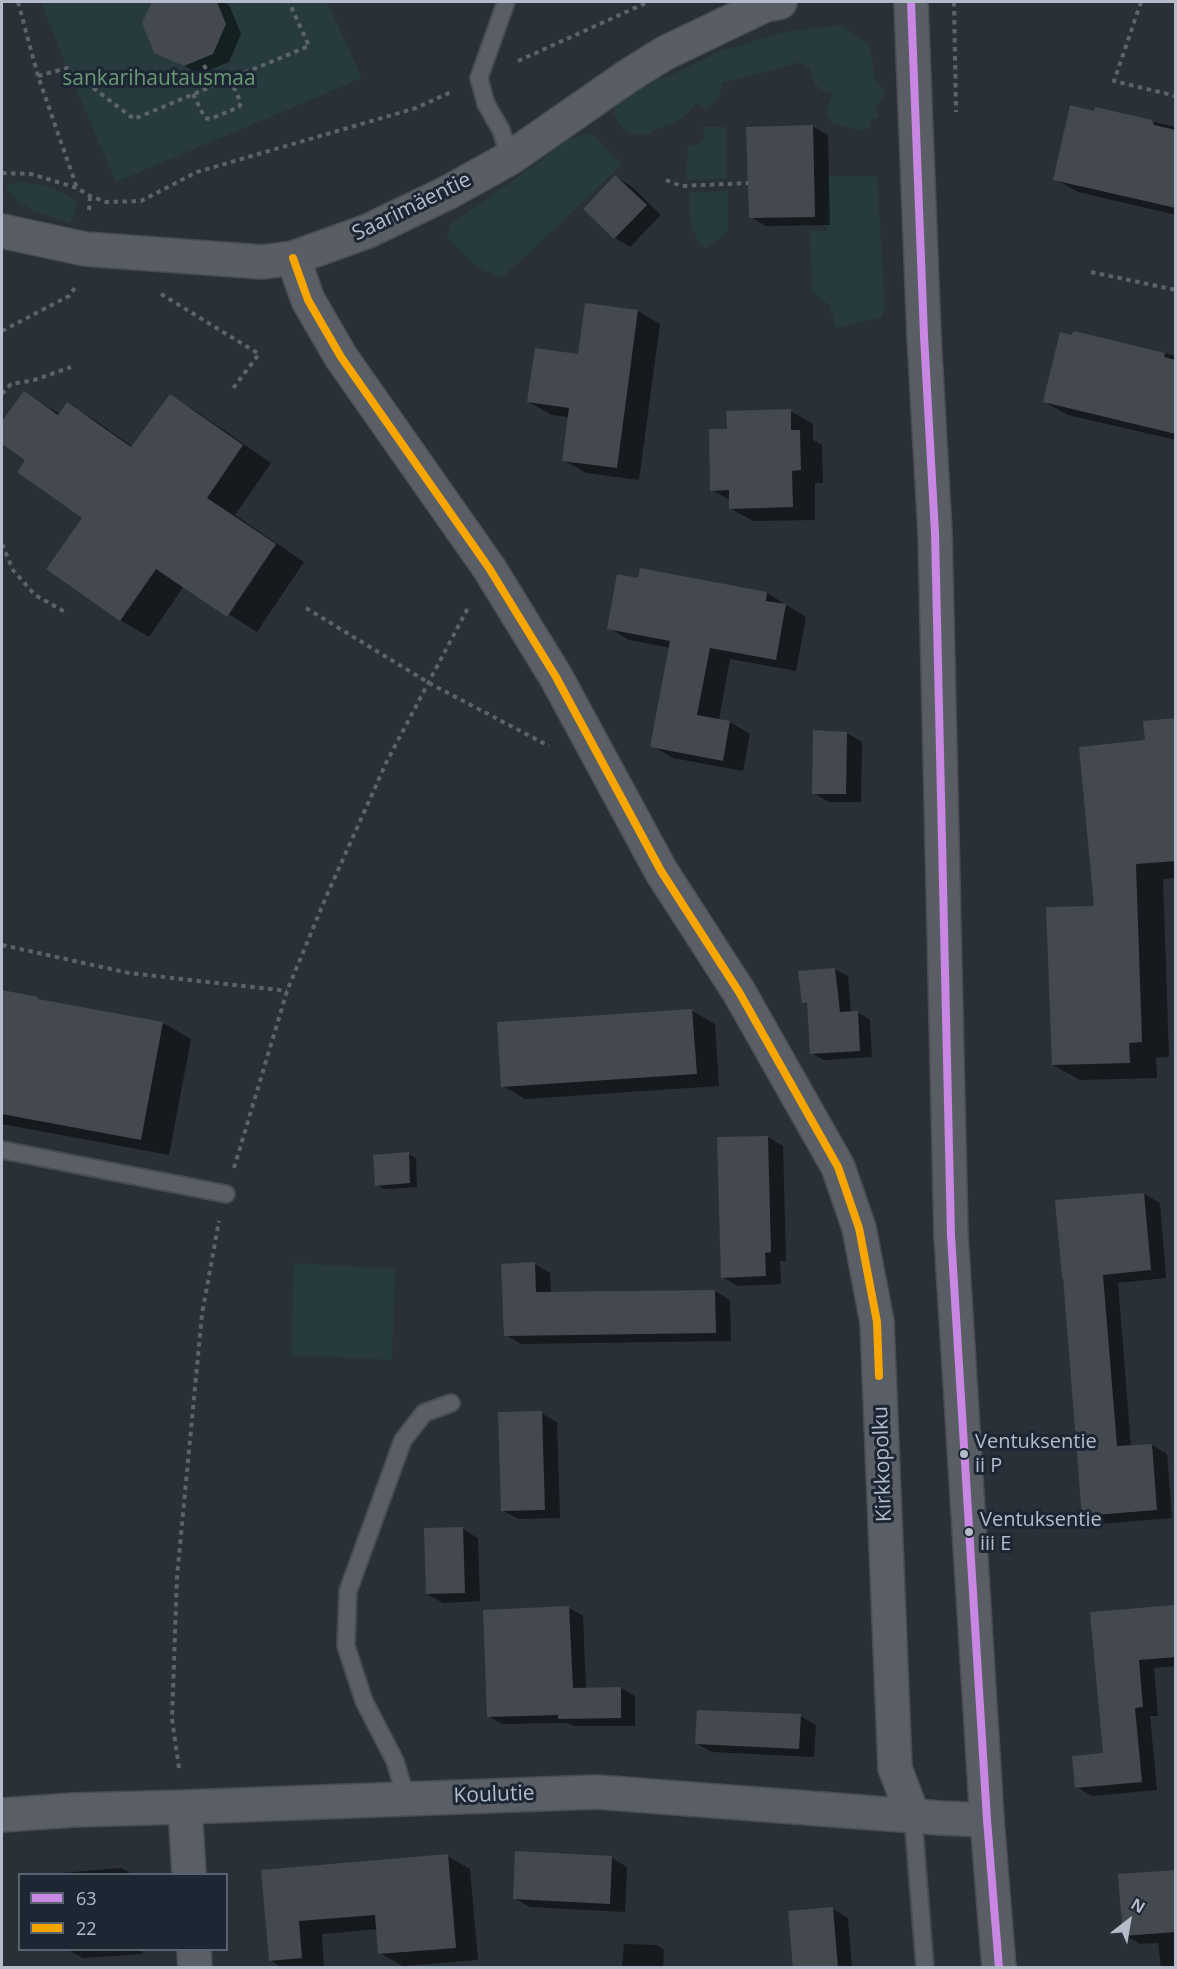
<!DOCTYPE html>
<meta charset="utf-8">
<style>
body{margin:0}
#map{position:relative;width:1177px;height:1969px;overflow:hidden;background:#2a3038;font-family:"Open Sans",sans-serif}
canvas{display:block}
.frame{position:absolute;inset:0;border:3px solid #b4bcc9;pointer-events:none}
.legend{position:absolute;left:18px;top:1873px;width:210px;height:78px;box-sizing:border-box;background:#1d2633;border:2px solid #59626f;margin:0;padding:8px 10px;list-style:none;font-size:18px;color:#b4bcc9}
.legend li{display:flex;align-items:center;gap:12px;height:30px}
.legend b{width:30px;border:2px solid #59626f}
.north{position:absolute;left:1099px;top:1891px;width:60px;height:60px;-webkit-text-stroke:4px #1d2633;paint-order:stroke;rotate:31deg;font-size:16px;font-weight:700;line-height:24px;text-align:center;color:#b4bcc9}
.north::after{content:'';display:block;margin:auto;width:21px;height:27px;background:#b4bcc9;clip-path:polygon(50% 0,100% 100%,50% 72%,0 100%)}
</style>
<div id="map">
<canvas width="1177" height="1969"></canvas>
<div class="frame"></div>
<ul class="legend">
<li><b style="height:8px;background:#c787e3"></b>63</li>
<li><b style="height:8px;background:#f7a600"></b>22</li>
</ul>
<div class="north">N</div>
</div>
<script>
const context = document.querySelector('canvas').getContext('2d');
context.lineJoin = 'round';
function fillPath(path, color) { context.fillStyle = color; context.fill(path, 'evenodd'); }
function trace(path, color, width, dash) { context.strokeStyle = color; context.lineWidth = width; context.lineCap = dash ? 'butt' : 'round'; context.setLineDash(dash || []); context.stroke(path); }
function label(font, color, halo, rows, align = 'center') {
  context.font = font + ' "Open Sans",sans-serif'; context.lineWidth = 6; context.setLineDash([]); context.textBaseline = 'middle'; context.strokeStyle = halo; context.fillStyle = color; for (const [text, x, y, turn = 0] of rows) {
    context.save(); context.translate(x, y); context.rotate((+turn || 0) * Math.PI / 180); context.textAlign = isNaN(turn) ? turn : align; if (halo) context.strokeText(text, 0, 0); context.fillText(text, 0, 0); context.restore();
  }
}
const green = new Path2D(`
 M 41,2 L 327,2 L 362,78 L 116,182 L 67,68 Z
 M 842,25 L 870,46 L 874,78 L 886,93 L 876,106 L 878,118 L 871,119 L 869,128 L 861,131 L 831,122 L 826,111 L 833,94 C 819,90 812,85 810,69 L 801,62 L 722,83 C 722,95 715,101 707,109 L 695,103 C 686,119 671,125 655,129 L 653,133 C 648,134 641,136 637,135 C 627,133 616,124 615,115 L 612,113 L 615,110 L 613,97 L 634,85 L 643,88 L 661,77 L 664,78 L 722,51 L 783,32 Z
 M 702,127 L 726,127 L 727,178 L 686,180 L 688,146 C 697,145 701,145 705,136 Z
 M 591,133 L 622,165 L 502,278 L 478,267 L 447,238 L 451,223 L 514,180 L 567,140 Z
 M 828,176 L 877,176 L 885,310 L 880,318 L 836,328 L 830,306 L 812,291 L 810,231 L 827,231 Z
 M 17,182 C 39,183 57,189 76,200 L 74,216 L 69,223 L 33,210 L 18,202 L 5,185 Z
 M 728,190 L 728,229 L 720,238 L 705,248 C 689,233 689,213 689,193 Z
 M 294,1263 L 395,1269 L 392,1360 L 291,1355 Z`);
const shadow = new Path2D(`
 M 153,2 L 223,2 L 229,5 L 241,34 L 229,62 L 200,74 L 156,52 L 144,23 Z
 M 1096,109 L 1176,127 L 1176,215 L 1078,192 L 1055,179 Z
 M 812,126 L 828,135 L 830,225 L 766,226 L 750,217 Z
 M 616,177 L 631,186 L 661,215 L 630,247 L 615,238 L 585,209 Z
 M 638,311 L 660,324 L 639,480 L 586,473 L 563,460 L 569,417 L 552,415 L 529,402 L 579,356 Z
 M 1075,333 L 1176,356 L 1176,440 L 1068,415 L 1045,402 Z
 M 24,393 L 60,414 L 68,404 L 96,421 L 133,447 L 170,396 L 199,413 L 271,463 L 235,515 L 304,562 L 257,632 L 184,586 L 149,637 L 120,620 L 84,518 L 27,460 L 2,442 L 2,424 Z
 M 790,411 L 813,424 L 813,440 L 822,445 L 823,483 L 815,483 L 815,520 L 753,521 L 730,508 L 730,500 L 712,490 L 728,430 Z
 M 641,569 L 767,593 L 806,617 L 796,671 L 730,659 L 719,720 L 730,722 L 750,734 L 743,771 L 673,758 L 652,746 L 671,648 L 629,640 L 609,628 L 639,580 Z
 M 1176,720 L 1176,878 L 1163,879 L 1169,1057 L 1156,1058 L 1157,1078 L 1080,1080 L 1053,1065 L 1096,907 L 1146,742 Z
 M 847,733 L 862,742 L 861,802 L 829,802 L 813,793 Z
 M 835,969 L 848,976 L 851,1013 L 857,1012 L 870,1020 L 872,1057 L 824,1060 L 811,1053 L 808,1005 L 803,1002 Z
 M 2,992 L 37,998 L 44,1002 L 163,1023 L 191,1039 L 169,1155 L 2,1124 Z
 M 692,1011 L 715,1024 L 719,1086 L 525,1099 L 503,1086 Z
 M 768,1137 L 783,1146 L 786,1261 L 780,1261 L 781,1284 L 738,1286 L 722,1277 Z
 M 408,1154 L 416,1158 L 417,1187 L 384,1189 L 377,1185 Z
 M 1144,1194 L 1160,1203 L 1166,1278 L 1118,1283 L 1131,1447 L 1152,1445 L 1167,1454 L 1172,1518 L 1099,1524 L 1084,1515 L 1063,1277 Z
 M 535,1264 L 550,1273 L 551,1294 L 715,1291 L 730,1300 L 731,1341 L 521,1344 L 506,1335 Z
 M 541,1413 L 557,1422 L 560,1518 L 518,1519 L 502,1510 Z
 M 462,1529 L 478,1538 L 480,1601 L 443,1603 L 427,1594 Z
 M 1176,1606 L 1176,1666 L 1154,1668 L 1158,1716 L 1150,1716 L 1157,1790 L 1092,1796 L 1076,1787 L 1105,1754 L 1092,1614 Z
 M 569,1608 L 583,1616 L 586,1689 L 621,1688 L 635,1696 L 635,1726 L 574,1726 L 567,1723 L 502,1724 L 488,1716 Z
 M 800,1716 L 816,1725 L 814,1757 L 712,1752 L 697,1744 Z
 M 447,1856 L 470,1869 L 478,1960 L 403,1966 L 380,1953 L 378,1929 L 322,1934 L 324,1968 L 283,1968 L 270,1960 L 263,1871 Z
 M 612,1858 L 627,1867 L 625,1912 L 530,1907 L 514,1898 Z
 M 121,1868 L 132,1874 L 61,1874 L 61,1873 Z
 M 1176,1871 L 1176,1968 L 1161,1968 L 1158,1943 L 1140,1944 L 1125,1935 Z
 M 833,1909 L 848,1918 L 852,1968 L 794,1968 Z
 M 624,1944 L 657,1945 L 664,1950 L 663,1968 L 622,1968 Z
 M 68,1950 L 142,1950 L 143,1954 L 83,1958 Z`);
const building = new Path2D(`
 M 152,2 L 217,2 L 226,24 L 213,54 L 184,66 L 154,53 L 142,23 Z
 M 1070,105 L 1094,111 L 1095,107 L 1152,120 L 1154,125 L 1176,130 L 1176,208 L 1053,180 Z
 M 813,125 L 815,217 L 749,218 L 746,127 Z
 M 615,175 L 647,205 L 614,239 L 583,209 Z
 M 585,303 L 638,310 L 617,468 L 562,461 L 569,408 L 527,402 L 535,348 L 578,354 Z
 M 1074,331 L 1165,353 L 1164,357 L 1176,360 L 1176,434 L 1043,402 L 1060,332 L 1071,335 Z
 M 24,391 L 58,415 L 67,402 L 131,447 L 170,394 L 243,445 L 207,498 L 276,544 L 227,617 L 156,569 L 120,621 L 46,569 L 82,518 L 17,472 L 25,460 L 2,444 L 2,421 Z
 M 791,409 L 791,430 L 800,430 L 801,470 L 792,471 L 793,507 L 729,509 L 729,490 L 710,491 L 709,429 L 727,429 L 726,411 Z
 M 640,568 L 767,592 L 766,601 L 786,604 L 776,660 L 710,648 L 697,715 L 730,721 L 723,761 L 650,747 L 670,641 L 607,629 L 617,574 L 638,578 Z
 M 1176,718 L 1176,861 L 1136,864 L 1142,1042 L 1129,1043 L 1130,1063 L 1052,1065 L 1046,907 L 1094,906 L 1079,747 L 1145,740 L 1143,721 Z
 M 813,730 L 847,732 L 846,794 L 812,794 Z
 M 835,968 L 840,1012 L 858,1011 L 860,1051 L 810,1054 L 807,1003 L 802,1003 L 798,971 Z
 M 2,990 L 38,997 L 38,999 L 163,1022 L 141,1140 L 2,1114 Z
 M 692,1009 L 697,1074 L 501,1087 L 497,1022 Z
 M 768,1136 L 771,1252 L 765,1253 L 766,1276 L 721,1278 L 717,1137 Z
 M 409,1152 L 410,1183 L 375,1186 L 373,1155 Z
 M 1144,1193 L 1151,1270 L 1103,1275 L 1117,1446 L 1152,1444 L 1157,1510 L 1082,1516 L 1063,1278 L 1062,1278 L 1055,1200 Z
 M 535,1262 L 536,1292 L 715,1290 L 716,1333 L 504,1336 L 501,1264 Z
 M 542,1411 L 545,1510 L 501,1511 L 498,1412 Z
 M 463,1527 L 465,1593 L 426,1594 L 424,1528 Z
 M 1176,1605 L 1176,1657 L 1139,1660 L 1143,1707 L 1135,1708 L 1142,1782 L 1075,1788 L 1072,1756 L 1103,1753 L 1090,1612 Z
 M 569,1606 L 573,1688 L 621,1687 L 621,1718 L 558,1719 L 558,1715 L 487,1717 L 483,1610 Z
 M 697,1710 L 801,1714 L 799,1749 L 695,1744 Z
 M 515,1851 L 612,1856 L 610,1904 L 513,1899 Z
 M 448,1854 L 456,1948 L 378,1954 L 375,1915 L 299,1921 L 302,1958 L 269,1961 L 261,1870 Z
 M 1176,1870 L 1176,1932 L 1123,1936 L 1118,1874 Z
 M 833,1907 L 838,1968 L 793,1968 L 788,1911 Z`);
const path = new Path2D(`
 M 18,2 L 38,76 L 77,188
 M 954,2 L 956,112
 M 1141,2 L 1114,81 L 1176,96
 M 518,61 L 648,2
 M 204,65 L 214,85
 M 38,76 L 67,68 L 134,119 L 309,46 L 289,2
 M 193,94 L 205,118 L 210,119 L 239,107 L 241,103 L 230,79
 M 2,173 L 31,174 L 77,188 L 90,196 L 106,202 L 141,201 L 197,172 L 416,108 L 451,92
 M 666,180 L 681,186 L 748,183
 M 89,210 L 90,196
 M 1091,272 L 1176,290
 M 161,294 L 259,354 L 231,391
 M 2,331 L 69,296 L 77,285
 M 2,394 L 11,384 L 34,380 L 71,367
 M 2,544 L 13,570 L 35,595 L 67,613
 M 306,608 L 429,683 L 549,746
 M 2,945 L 129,973 L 287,991
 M 234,1168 L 287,991 L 326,897 L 387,761 L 469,606
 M 179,1768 L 172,1719 L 177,1577 L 202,1314 L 219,1221`);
const lane = new Path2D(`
 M 506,2 L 479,78 L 486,104 L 501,130 L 510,158
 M 2,1150 L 226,1194
 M 406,1798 L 395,1761 L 364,1701 L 346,1646 L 348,1591 L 403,1440 L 424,1413 L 451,1403
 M 913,1816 L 925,1968`);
const street = new Path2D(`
 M 293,258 L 308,300 L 341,357 L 489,568 L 556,677 L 661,871 L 739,992 L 838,1167 L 859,1228 L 877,1322 L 895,1768 L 913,1816
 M 185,1807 L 189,1874
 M 2,1815 L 74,1810 L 185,1807 L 597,1792 L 940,1818 L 987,1820
 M 194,1950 L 195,1968`);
const secondary = new Path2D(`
 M 911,2 L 924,336 L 935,533 L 951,1235 L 987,1820 L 999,1968
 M 2,231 L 85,249 L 262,262 L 293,258 L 368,231 L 447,193 L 510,158 L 628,76 L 665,53 L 765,5 L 780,2`);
const bus1 = new Path2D(`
 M 911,2 L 924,336 L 935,533 L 951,1235 L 987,1820 L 999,1968`);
const bus2 = new Path2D(`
 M 293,258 L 308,300 L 341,357 L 489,568 L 556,677 L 661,871 L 739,992 L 838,1167 L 859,1228 L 877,1322 L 879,1376`);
const markers = [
 [964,1454,5,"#b4bcc9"],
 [969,1532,5,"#b4bcc9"]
];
const busNames = [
 ["Ventuksentie",975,1442],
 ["ii P",975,1466],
 ["Ventuksentie",980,1520],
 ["iii E",980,1544]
];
const parkNames = [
 ["sankarihautausmaa",159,79]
];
const streetNames = [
 ["Saarimäentie",412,207,-26],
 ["Kirkkopolku",883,1464,-92],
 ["Koulutie",494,1795,-2]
];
fillPath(green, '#273a3e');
fillPath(shadow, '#0007');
fillPath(building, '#444950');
trace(lane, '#484c53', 20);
trace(street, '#484c53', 36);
trace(secondary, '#484c53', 36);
trace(path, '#5d636a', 4, [4.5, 4.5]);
trace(lane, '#5a5e66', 16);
trace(street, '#5a5e66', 33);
trace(secondary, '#595d64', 33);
trace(bus1, '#c787e3', 8);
trace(bus2, '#f7a600', 8);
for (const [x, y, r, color] of markers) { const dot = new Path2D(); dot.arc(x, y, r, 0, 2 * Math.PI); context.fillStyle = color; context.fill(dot); trace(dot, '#1d2633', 2); }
label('20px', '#b4bcc9', '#1d2633', busNames, 'left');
label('21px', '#6b9a76', '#1d2633', parkNames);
label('21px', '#b4bcc9', '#1d2633', streetNames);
</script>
